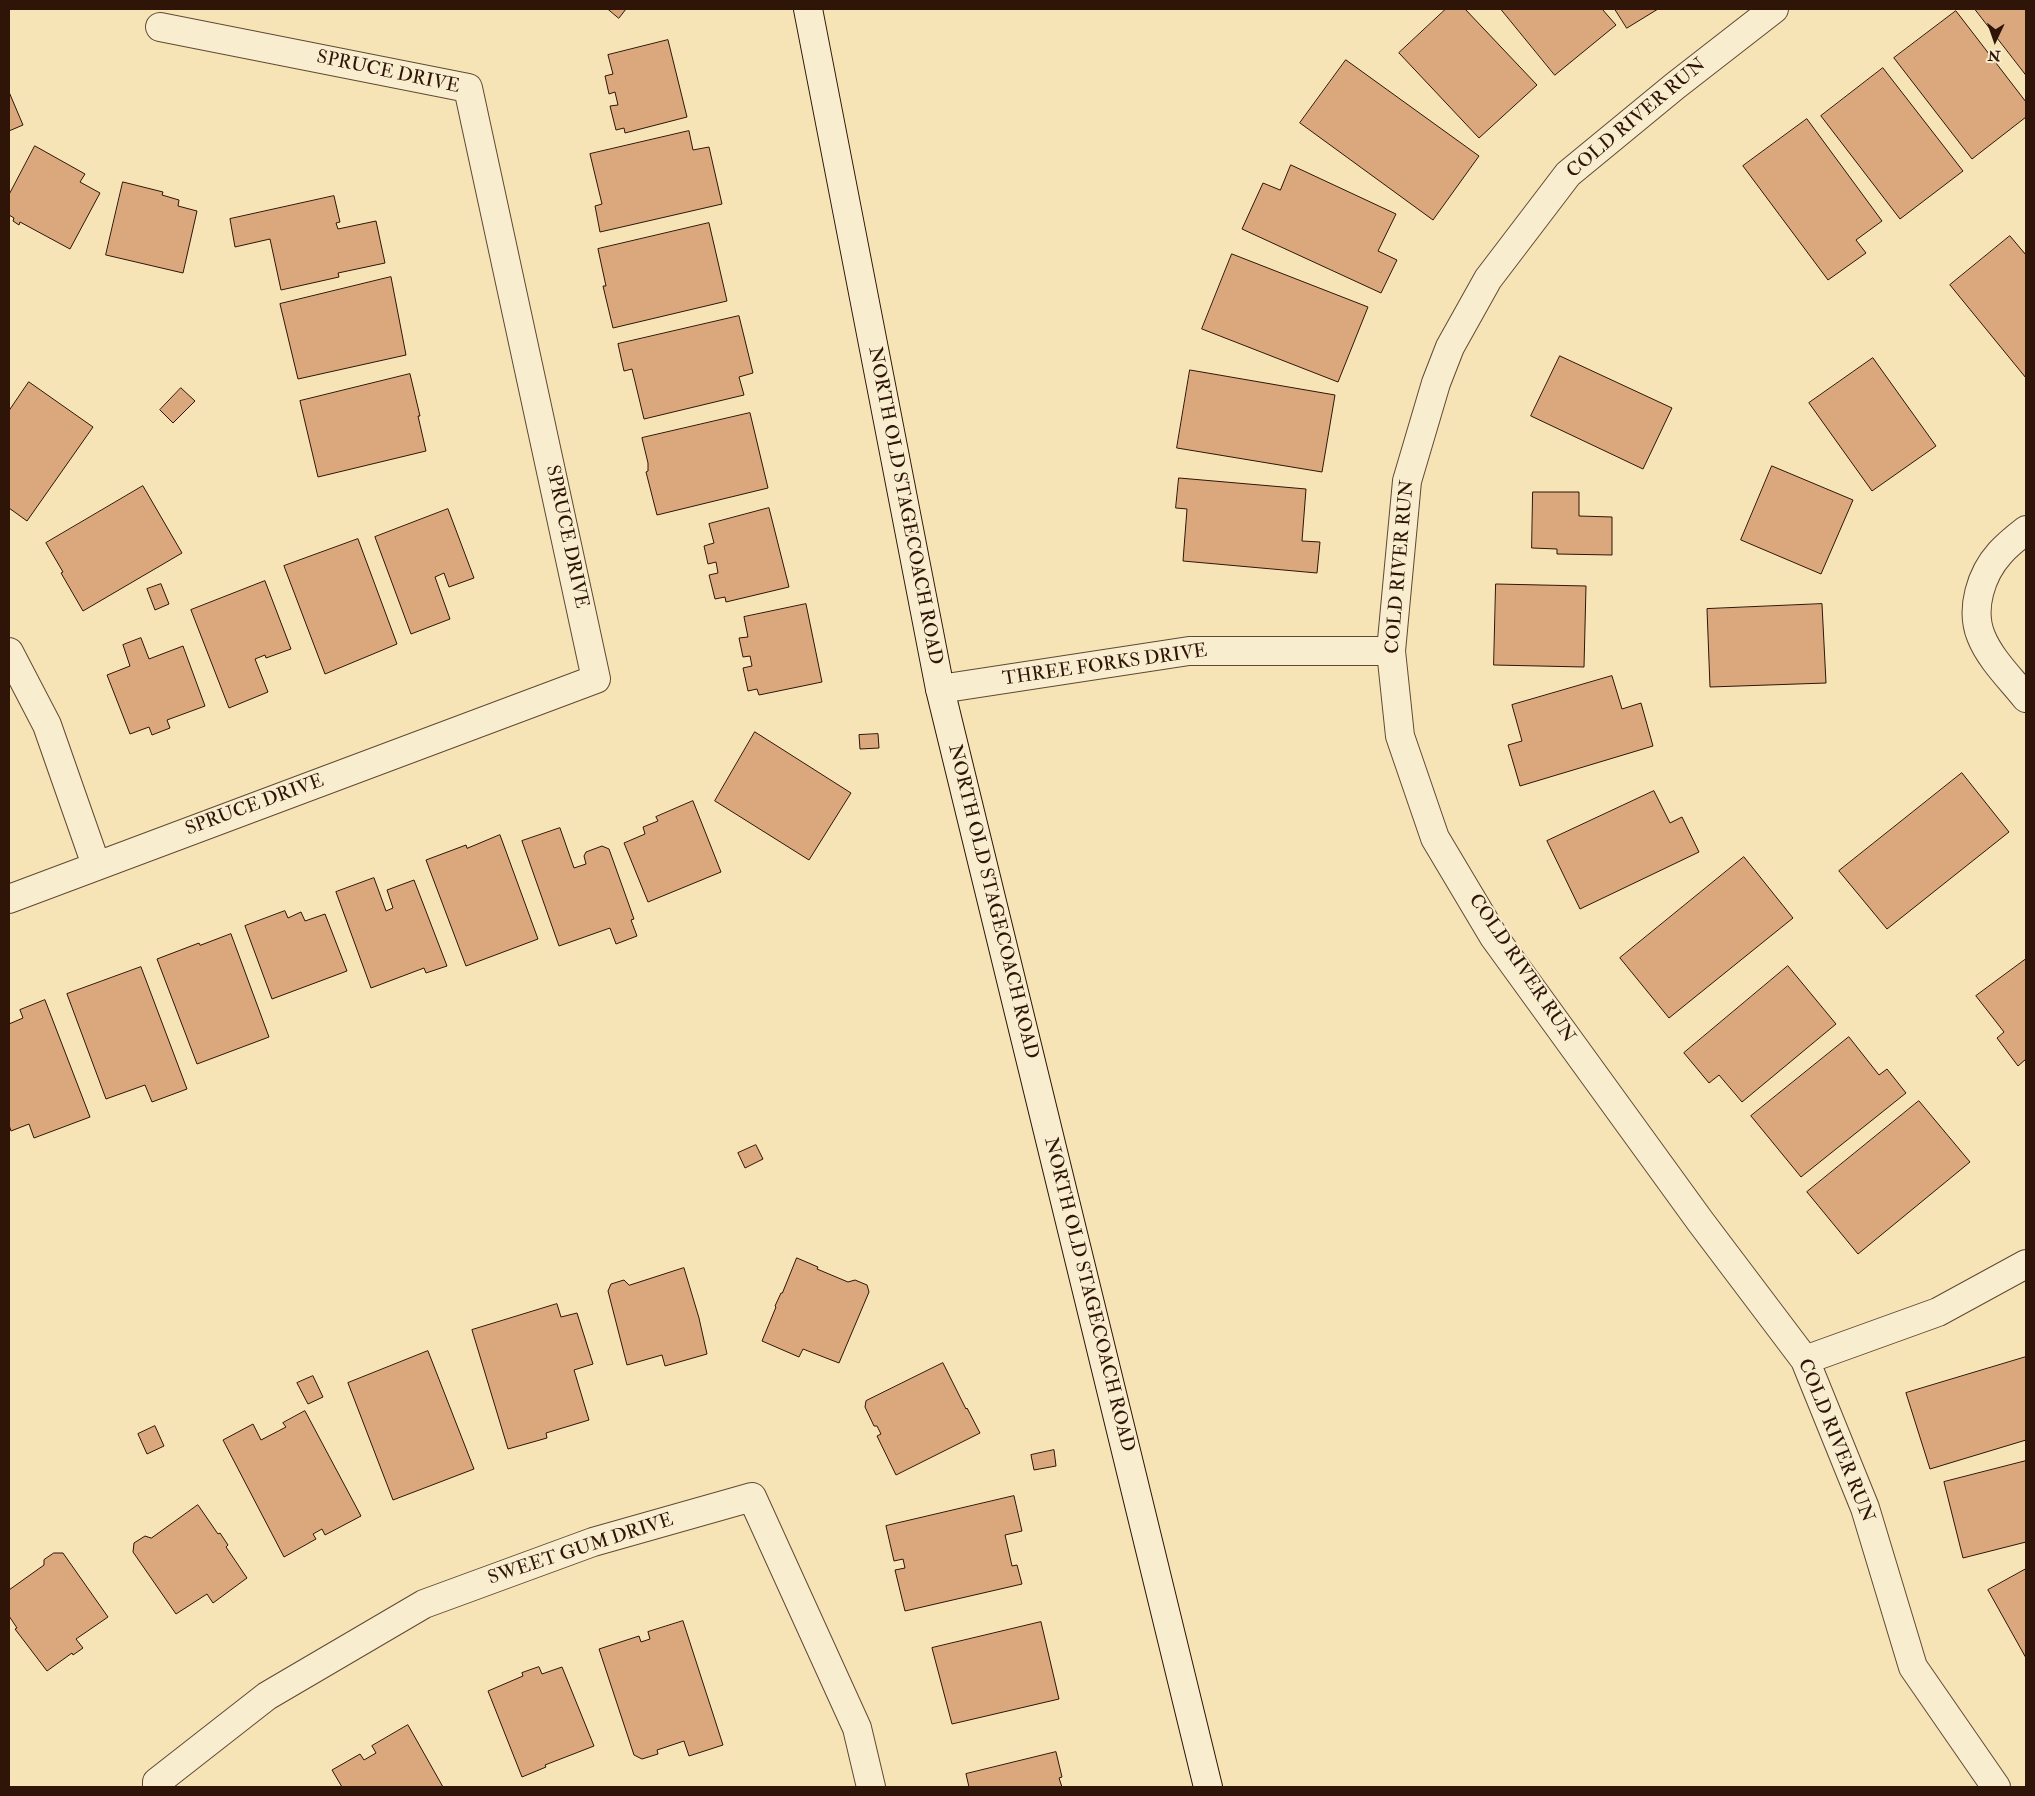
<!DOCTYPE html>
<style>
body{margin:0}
#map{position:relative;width:2035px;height:1796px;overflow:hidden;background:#f6e4b6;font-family:"IM FELL Double Pica",serif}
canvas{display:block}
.frame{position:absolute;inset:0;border:10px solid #2e1507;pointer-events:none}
.north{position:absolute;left:1970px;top:15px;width:50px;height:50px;-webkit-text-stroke:4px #f9edd0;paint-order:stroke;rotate:183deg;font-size:14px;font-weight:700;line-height:20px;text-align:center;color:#2e1507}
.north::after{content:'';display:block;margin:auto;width:18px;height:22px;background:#2e1507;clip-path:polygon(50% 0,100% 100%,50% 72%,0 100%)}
</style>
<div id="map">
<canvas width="2035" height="1796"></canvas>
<div class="frame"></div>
<div class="north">N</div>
</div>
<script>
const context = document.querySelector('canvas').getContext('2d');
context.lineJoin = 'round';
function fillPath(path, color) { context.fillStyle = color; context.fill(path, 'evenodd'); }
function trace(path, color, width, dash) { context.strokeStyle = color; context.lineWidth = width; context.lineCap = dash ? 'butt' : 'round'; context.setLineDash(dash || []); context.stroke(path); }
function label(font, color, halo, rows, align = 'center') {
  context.font = font + ' "IM FELL Double Pica",serif'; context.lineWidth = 4; context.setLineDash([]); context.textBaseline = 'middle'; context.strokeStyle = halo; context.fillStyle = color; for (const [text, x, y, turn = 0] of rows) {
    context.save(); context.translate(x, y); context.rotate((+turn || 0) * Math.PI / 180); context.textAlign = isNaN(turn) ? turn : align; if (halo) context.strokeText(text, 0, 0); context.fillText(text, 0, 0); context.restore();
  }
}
const building = new Path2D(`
 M 608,9 L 626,9 L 619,18 Z
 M 1446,9 L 1465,9 L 1537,85 L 1479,138 L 1399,53 Z
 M 1501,9 L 1602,9 L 1616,25 L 1555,75 Z
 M 1615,9 L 1658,9 L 1627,28 Z
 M 1975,9 L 2026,9 L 2026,75 Z
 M 1956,11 L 2026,102 L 2026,117 L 1972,159 L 1894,58 Z
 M 668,40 L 687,117 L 625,133 L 624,128 L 616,130 L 610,106 L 618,105 L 615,92 L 609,94 L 605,76 L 613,74 L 608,55 Z
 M 1346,60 L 1479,156 L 1433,220 L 1300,123 Z
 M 1883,68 L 1963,171 L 1900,219 L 1821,116 Z
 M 9,92 L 23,125 L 9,131 Z
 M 1807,119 L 1882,221 L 1856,240 L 1866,253 L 1828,280 L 1743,166 Z
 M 689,131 L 693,150 L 709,147 L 722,204 L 600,232 L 595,206 L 602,204 L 590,154 Z
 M 35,146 L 85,174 L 80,182 L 100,193 L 70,249 L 20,222 L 19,225 L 13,221 L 14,218 L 9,215 L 9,195 Z
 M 1291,165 L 1396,214 L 1378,251 L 1397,260 L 1381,293 L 1242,229 L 1263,183 L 1280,190 Z
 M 123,182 L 163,192 L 162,195 L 179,200 L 178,206 L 197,211 L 183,273 L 106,255 Z
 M 334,196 L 340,222 L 336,223 L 338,229 L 376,221 L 385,263 L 338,273 L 339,277 L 281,290 L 270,239 L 235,247 L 230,219 Z
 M 709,223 L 727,301 L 613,328 L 603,286 L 606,286 L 598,249 Z
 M 2010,236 L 2026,255 L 2026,378 L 1950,285 Z
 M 1232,254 L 1368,307 L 1338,382 L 1202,329 Z
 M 391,277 L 406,355 L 298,379 L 280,304 Z
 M 739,316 L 753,373 L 739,377 L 744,395 L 644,419 L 632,369 L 624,371 L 618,344 Z
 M 1560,356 L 1672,408 L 1643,469 L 1531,416 Z
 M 1873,358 L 1936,446 L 1872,491 L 1809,403 Z
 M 1190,370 L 1335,395 L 1322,472 L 1177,448 Z
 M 410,374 L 420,416 L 418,416 L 426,451 L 318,477 L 300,401 Z
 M 29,382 L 93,427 L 27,521 L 9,508 L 9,411 Z
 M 181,388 L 195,401 L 173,423 L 160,410 Z
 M 750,413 L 768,488 L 657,515 L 646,472 L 648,471 L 648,463 L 642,438 Z
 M 1772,466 L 1853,500 L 1821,574 L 1741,540 Z
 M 1179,478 L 1306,489 L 1302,541 L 1320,542 L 1317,573 L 1183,561 L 1187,509 L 1176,508 Z
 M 143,486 L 182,553 L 83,611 L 61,573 L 63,572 L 46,543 Z
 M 1533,492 L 1579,492 L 1579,516 L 1612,517 L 1612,555 L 1557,554 L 1557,549 L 1532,548 Z
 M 769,508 L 789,587 L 726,602 L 725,597 L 715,599 L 709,575 L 718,573 L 716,562 L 708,564 L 704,546 L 714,543 L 709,524 Z
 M 448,509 L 474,578 L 449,587 L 444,573 L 435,577 L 450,619 L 411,634 L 375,537 Z
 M 358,539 L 397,644 L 325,674 L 284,566 Z
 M 265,581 L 291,649 L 266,658 L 265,655 L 255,659 L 268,692 L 229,708 L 191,610 Z
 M 161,584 L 169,604 L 155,610 L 147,589 Z
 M 1496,584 L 1586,586 L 1584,667 L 1494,665 Z
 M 806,604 L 822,682 L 759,695 L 757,689 L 748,691 L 743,668 L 752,666 L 750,656 L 743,657 L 739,638 L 748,637 L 744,617 Z
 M 1822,604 L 1826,683 L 1710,687 L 1707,609 Z
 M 141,638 L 149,659 L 183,646 L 205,706 L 167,720 L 170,728 L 152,735 L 149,727 L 130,734 L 107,675 L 130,666 L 123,645 Z
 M 1612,676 L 1622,709 L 1641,703 L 1653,746 L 1520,786 L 1508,745 L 1522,741 L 1512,705 Z
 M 755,732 L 851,793 L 809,860 L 715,801 Z
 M 878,734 L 879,748 L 860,749 L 859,735 Z
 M 1962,773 L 2009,832 L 1887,929 L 1839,871 Z
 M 1654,791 L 1670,823 L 1682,817 L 1699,852 L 1580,909 L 1547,841 Z
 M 693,801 L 721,872 L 648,902 L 624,843 L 645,834 L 643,827 L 658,821 L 656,817 Z
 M 560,828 L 574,868 L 586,864 L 584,856 L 586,852 L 602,846 L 609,849 L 634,919 L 631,920 L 637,936 L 616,944 L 610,928 L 559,946 L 522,841 Z
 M 500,835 L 538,939 L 466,966 L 426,860 L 466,845 L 467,848 Z
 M 1744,857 L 1793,918 L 1669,1018 L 1620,958 Z
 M 374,878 L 386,911 L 393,908 L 387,890 L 414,880 L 447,966 L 426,973 L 424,968 L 371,988 L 336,892 Z
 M 285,911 L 288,918 L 301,912 L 305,921 L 325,914 L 347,971 L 272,999 L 245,926 Z
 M 231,934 L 269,1037 L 197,1064 L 157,959 L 199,943 L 200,945 Z
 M 2026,959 L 2026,1059 L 2018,1066 L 1997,1038 L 2004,1032 L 1976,996 Z
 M 1788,966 L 1836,1024 L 1742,1102 L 1719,1075 L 1709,1083 L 1684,1053 Z
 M 141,967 L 187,1089 L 152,1102 L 145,1085 L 106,1099 L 67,994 Z
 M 45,1000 L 90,1117 L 34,1138 L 29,1124 L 11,1131 L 9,1125 L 9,1024 L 23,1018 L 20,1010 Z
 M 1849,1037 L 1879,1075 L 1887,1069 L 1906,1093 L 1801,1177 L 1751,1116 Z
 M 1919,1101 L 1970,1162 L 1858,1254 L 1807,1192 Z
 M 756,1145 L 763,1159 L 745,1168 L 738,1153 Z
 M 797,1258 L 818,1267 L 817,1269 L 848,1282 L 855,1280 L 867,1285 L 869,1292 L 839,1363 L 803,1349 L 799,1357 L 762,1341 L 776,1307 L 775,1306 L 781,1293 L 782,1293 Z
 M 684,1268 L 699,1318 L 707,1354 L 665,1366 L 662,1355 L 627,1365 L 608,1291 L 611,1284 L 624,1280 L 629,1285 Z
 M 557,1304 L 561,1317 L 577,1313 L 593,1364 L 574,1370 L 589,1420 L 546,1433 L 547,1438 L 508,1449 L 472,1330 Z
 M 428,1351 L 474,1469 L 393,1500 L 348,1383 Z
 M 2026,1357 L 2026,1440 L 1930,1469 L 1906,1393 Z
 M 943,1363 L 966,1409 L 967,1408 L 980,1433 L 896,1475 L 877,1436 L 881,1434 L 877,1426 L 874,1426 L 865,1407 L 866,1401 Z
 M 313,1376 L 323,1397 L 308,1404 L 297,1383 Z
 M 305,1411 L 361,1516 L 325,1535 L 322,1529 L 313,1534 L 316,1539 L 284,1557 L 223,1440 L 253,1424 L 261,1440 L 286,1427 L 283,1423 Z
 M 155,1426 L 164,1446 L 147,1454 L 138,1434 Z
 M 1054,1450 L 1056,1466 L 1034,1470 L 1031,1455 Z
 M 2026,1461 L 2026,1542 L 1963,1558 L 1944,1482 Z
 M 1014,1496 L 1022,1531 L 1005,1535 L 1012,1566 L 1017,1565 L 1022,1584 L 905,1611 L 895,1570 L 905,1568 L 903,1559 L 894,1561 L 886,1526 Z
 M 198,1505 L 218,1534 L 220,1533 L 228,1545 L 226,1547 L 247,1578 L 213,1603 L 207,1594 L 176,1614 L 133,1552 L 134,1543 L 145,1536 L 151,1538 Z
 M 54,1553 L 63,1553 L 108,1617 L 76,1639 L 83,1648 L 73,1655 L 72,1653 L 47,1671 L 15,1629 L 17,1628 L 9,1616 L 9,1590 L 44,1565 L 44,1560 Z
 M 2026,1569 L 2026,1658 L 1988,1590 Z
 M 683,1621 L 723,1745 L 689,1756 L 684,1741 L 657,1750 L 658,1754 L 642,1759 L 634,1755 L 599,1649 L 639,1636 L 641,1642 L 650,1639 L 648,1632 Z
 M 1041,1622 L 1059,1699 L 952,1724 L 932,1648 Z
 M 539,1667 L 542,1674 L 562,1667 L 594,1746 L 545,1765 L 546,1767 L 522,1777 L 488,1691 L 523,1676 L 522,1673 Z
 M 408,1725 L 443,1787 L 342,1787 L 332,1770 L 360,1754 L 364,1760 L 376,1753 L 372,1746 Z
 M 1056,1752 L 1062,1777 L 1059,1778 L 1062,1787 L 969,1787 L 966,1774 Z`);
const street = new Path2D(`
 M 1774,9 L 1675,86 L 1568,174 L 1488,279 L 1450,347 L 1436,383 L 1407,481 L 1391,651 L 1400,736 L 1435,838 L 1494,937 L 1700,1221 L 1805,1360 L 1865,1508 L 1913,1667 L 1996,1787
 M 2026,530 C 2017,537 2007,545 2000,553 C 1981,574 1970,609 1981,636 C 1990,659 2011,679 2026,698
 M 9,652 L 47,725 L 96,865
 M 940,689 L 1189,651 L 1391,651
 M 9,899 L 596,679 L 468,88 L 160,27
 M 1805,1360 L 1938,1312 L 2026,1264
 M 157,1787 L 157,1782 L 267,1696 L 424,1604 L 593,1542 L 752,1497 L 857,1728 L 871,1787`);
const secondary = new Path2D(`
 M 808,9 L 940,689 L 1208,1787`);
const streetNames = [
 ["SPRUCE DRIVE",388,73,12],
 ["COLD RIVER RUN",1637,119,-40],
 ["NORTH OLD STAGECOACH ROAD",904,506,79],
 ["SPRUCE DRIVE",566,537,78],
 ["COLD RIVER RUN",1401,567,-85],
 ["THREE FORKS DRIVE",1105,666,-8],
 ["SPRUCE DRIVE",255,806,-20],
 ["NORTH OLD STAGECOACH ROAD",992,902,76],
 ["COLD RIVER RUN",1521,969,56],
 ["NORTH OLD STAGECOACH ROAD",1088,1295,76],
 ["COLD RIVER RUN",1835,1441,68],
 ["SWEET GUM DRIVE",581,1550,-18]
];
fillPath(building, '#dba87e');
trace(building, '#2e1507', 1);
trace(street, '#604933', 30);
trace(secondary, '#2e1507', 30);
trace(street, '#f9edd0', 28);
trace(secondary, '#f9edd0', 28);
label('19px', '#2e1507', '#f9edd0', streetNames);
</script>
